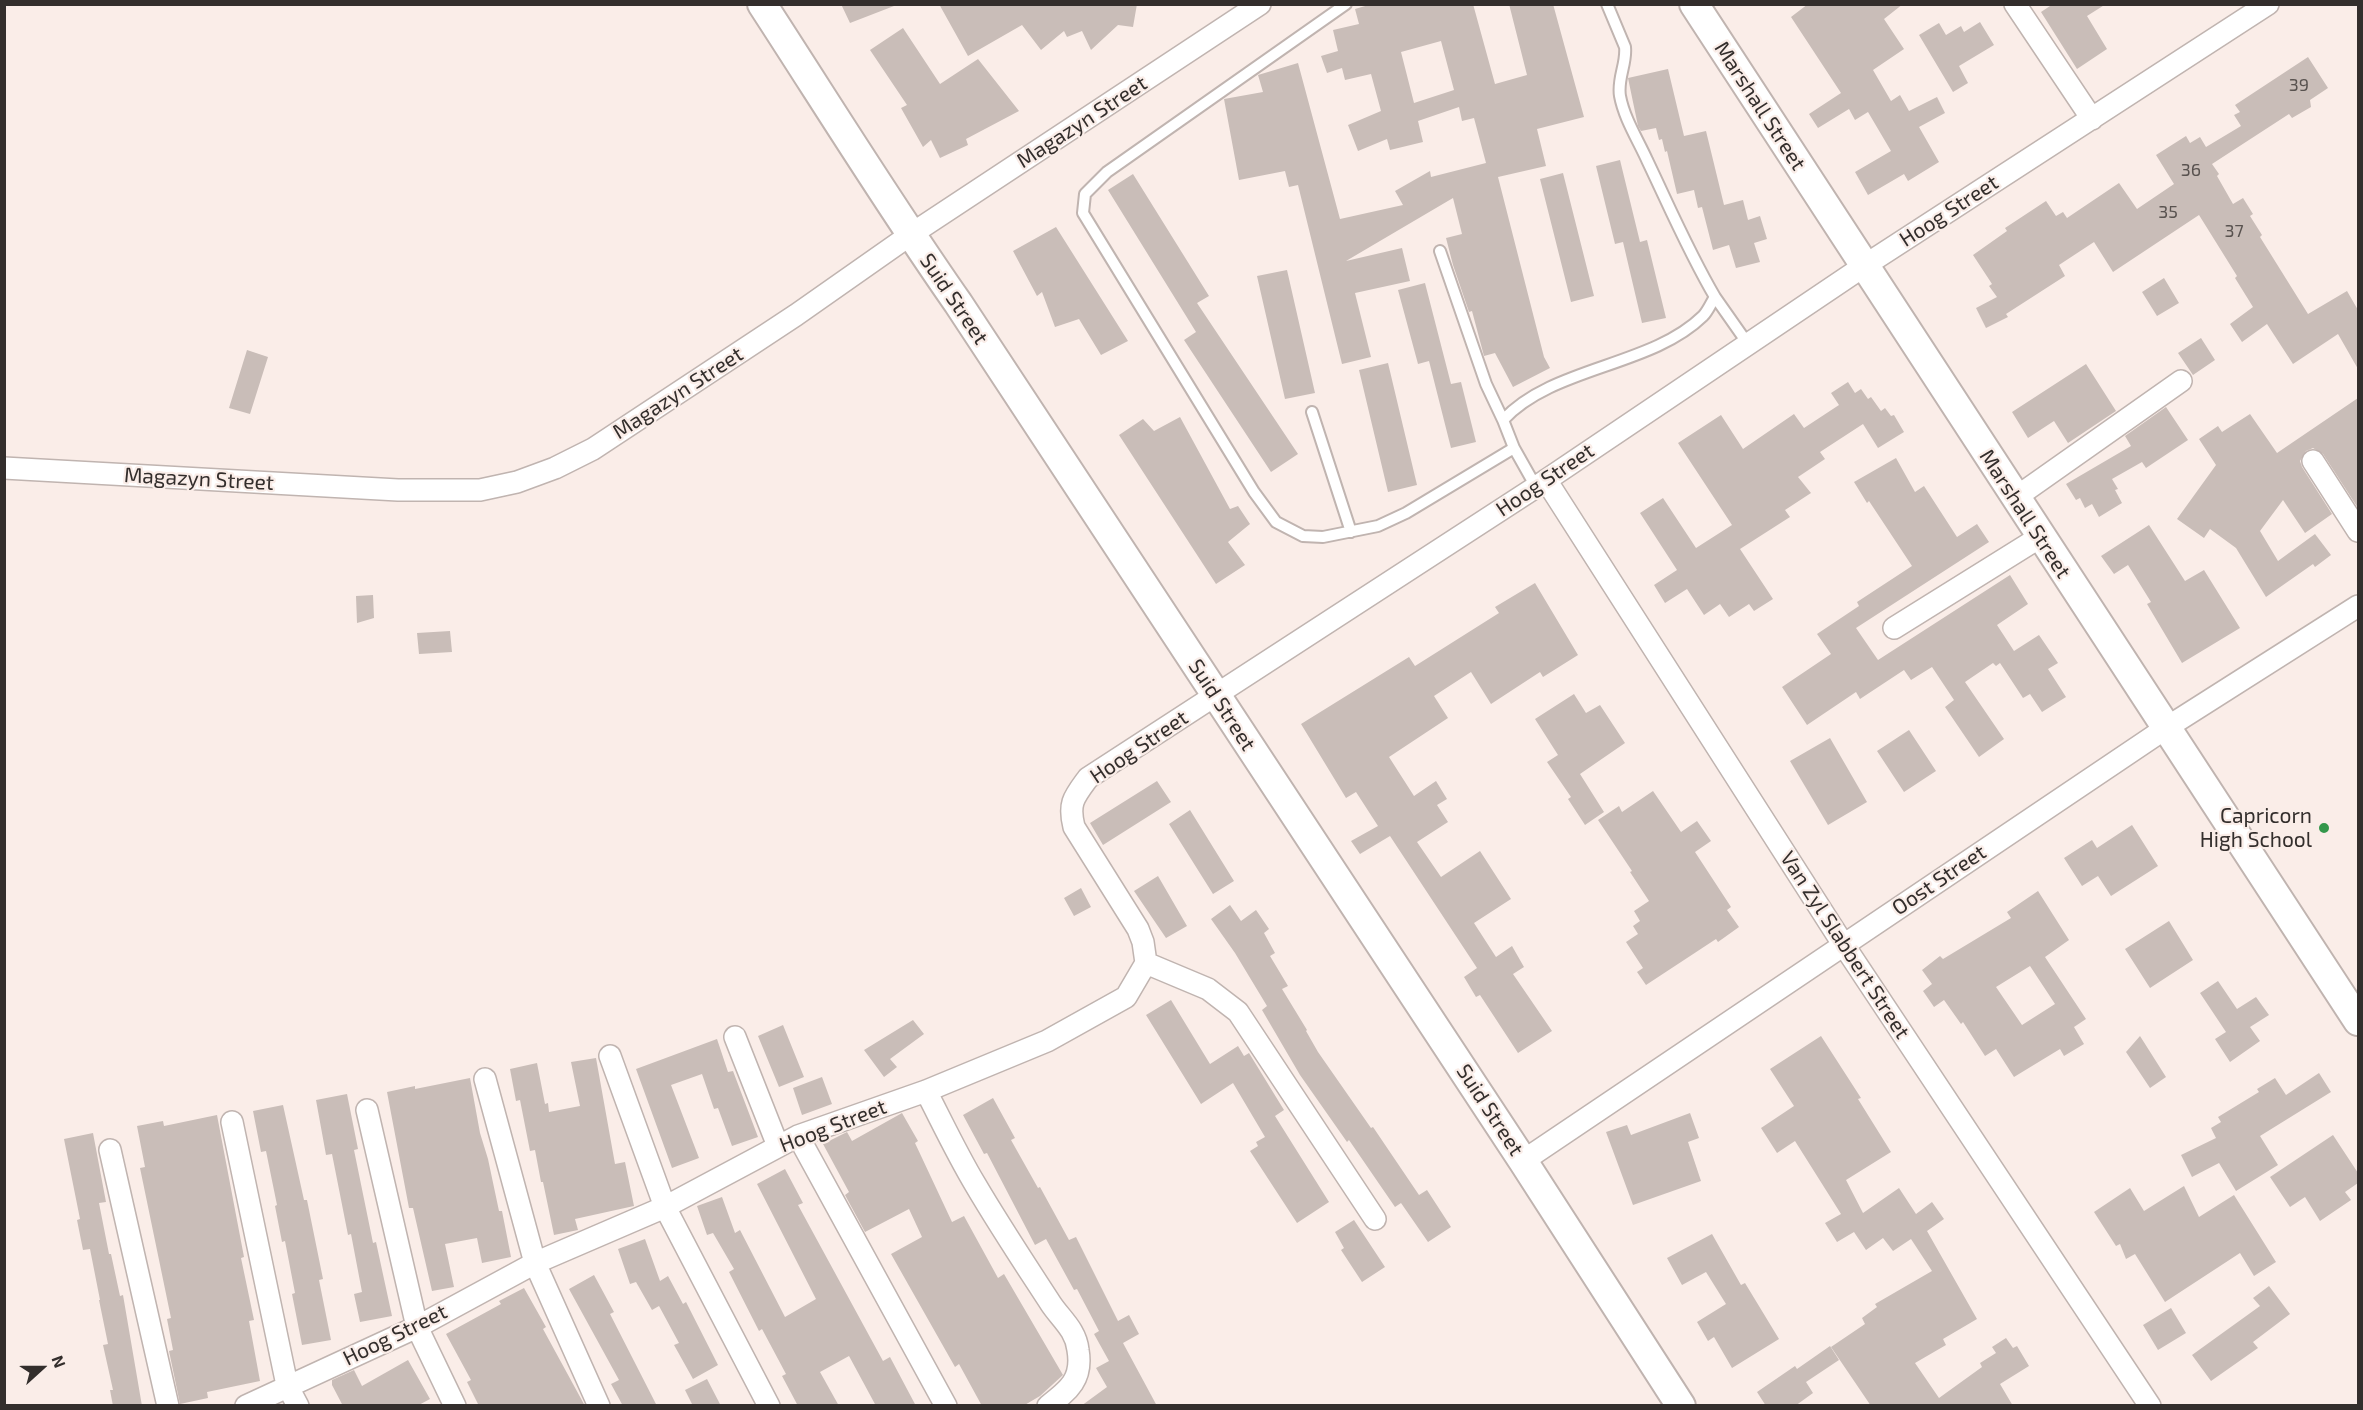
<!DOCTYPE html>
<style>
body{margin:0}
#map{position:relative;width:2363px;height:1410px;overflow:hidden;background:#faede8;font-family:"Exo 2",sans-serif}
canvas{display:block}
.frame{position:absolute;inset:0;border:6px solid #332e2c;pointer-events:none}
.north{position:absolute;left:12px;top:1338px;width:60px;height:60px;-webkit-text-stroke:4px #faede8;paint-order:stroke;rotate:69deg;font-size:16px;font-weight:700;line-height:24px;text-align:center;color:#332e2c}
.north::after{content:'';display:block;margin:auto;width:21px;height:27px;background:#332e2c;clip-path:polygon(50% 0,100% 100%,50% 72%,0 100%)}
</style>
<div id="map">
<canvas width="2363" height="1410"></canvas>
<div class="frame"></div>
<div class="north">N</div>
</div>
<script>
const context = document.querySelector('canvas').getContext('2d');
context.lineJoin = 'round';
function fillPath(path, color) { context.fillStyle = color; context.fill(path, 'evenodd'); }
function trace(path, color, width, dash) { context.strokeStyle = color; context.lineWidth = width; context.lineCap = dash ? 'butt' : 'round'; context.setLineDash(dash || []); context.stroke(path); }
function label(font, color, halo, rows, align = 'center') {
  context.font = font + ' "Exo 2",sans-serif'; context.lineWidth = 4.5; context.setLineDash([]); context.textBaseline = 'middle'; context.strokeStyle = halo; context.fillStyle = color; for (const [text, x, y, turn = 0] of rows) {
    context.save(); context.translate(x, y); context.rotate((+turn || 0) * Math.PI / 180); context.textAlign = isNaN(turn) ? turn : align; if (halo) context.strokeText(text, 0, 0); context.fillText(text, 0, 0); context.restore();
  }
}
const building = new Path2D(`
 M 841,4 L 894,4 L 894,6 L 850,23 Z
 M 939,4 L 1137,4 L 1133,27 L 1118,25 L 1091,50 L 1082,31 L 1067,37 L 1064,31 L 1041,50 L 1022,25 L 968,56 Z
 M 1372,4 L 1473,4 L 1495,84 L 1527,75 L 1509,4 L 1553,4 L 1584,117 L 1537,129 L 1546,166 L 1498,177 L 1544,357 L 1550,368 L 1513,387 L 1495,353 L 1484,356 L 1472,311 L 1469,312 L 1453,265 L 1446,238 L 1462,234 L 1453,198 L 1346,261 L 1402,248 L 1410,281 L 1355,293 L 1371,357 L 1342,364 L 1298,185 L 1289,187 L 1285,171 L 1239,180 L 1224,99 L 1263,92 L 1258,75 L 1298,63 L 1340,219 L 1403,205 L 1395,191 L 1430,171 L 1431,177 L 1486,163 L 1474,118 L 1462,121 L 1459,107 L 1418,121 L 1423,142 L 1390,150 L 1387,139 L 1358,151 L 1348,125 L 1381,111 L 1371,74 L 1345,80 L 1342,68 L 1327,73 L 1321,56 L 1338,51 L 1333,30 L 1359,24 L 1355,9 ZM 1441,41 L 1454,90 L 1414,103 L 1401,52 Z
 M 1808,4 L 1903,4 L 1884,19 L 1904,49 L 1873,70 L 1891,101 L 1900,95 L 1909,111 L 1937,97 L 1945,113 L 1919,127 L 1939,162 L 1908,181 L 1904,174 L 1868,195 L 1855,172 L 1891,151 L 1868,112 L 1855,120 L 1849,109 L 1818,128 L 1809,114 L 1841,93 L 1791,17 Z
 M 2053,4 L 2106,4 L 2087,16 L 2107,49 L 2077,69 L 2041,12 Z
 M 1980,22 L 1994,45 L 1959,66 L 1968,83 L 1953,92 L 1919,35 L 1939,23 L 1946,35 L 1961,26 L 1964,32 Z
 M 903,28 L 940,84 L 978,59 L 1019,111 L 966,139 L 968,145 L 940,158 L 931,140 L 923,147 L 901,108 L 907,105 L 870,50 Z
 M 2308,57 L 2328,88 L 2310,100 L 2311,107 L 2292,118 L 2289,114 L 2212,164 L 2219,174 L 2217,176 L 2233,204 L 2243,198 L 2253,214 L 2250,216 L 2262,235 L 2260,237 L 2308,314 L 2347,291 L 2358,310 L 2358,369 L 2338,334 L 2293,364 L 2267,324 L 2242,342 L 2230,324 L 2253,307 L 2235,278 L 2237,276 L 2199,215 L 2113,272 L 2094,242 L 2059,265 L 2065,276 L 2006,314 L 2008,317 L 1986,328 L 1976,308 L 1997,297 L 1989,286 L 1992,284 L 1973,255 L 2007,231 L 2005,228 L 2046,201 L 2056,216 L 2063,212 L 2067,218 L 2119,183 L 2137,209 L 2174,184 L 2156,155 L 2186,136 L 2190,143 L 2200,137 L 2206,147 L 2241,126 L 2234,115 L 2240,112 L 2235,105 Z
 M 1668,69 L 1684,136 L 1706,131 L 1724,205 L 1743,200 L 1748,220 L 1760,216 L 1767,239 L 1754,243 L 1760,262 L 1736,268 L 1729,245 L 1713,250 L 1702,207 L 1698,208 L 1694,190 L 1677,194 L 1667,151 L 1665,152 L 1662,139 L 1659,140 L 1656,128 L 1641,131 L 1638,126 L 1628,78 Z
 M 1620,160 L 1640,242 L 1647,240 L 1666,318 L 1642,323 L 1623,242 L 1615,244 L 1596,166 Z
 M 1563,173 L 1594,296 L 1571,302 L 1540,179 Z
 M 1133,174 L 1209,296 L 1197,303 L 1298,454 L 1271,472 L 1184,340 L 1196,332 L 1108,190 Z
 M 1056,227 L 1128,341 L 1101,355 L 1079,319 L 1055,327 L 1042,292 L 1037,296 L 1013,251 Z
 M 1287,270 L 1315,393 L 1285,399 L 1257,276 Z
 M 2164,278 L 2179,303 L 2157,316 L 2142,292 Z
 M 1425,283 L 1451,384 L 1461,382 L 1476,442 L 1451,448 L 1429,361 L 1418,364 L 1398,290 Z
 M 2201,338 L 2215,360 L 2193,375 L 2178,353 Z
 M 247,350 L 268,357 L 250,414 L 229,408 Z
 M 1388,363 L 1417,485 L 1388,492 L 1359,370 Z
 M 2086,364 L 2116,411 L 2068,443 L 2054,421 L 2028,438 L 2012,412 Z
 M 1848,382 L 1855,393 L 1861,389 L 1868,399 L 1871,397 L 1881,411 L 1885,408 L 1891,416 L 1894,415 L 1904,432 L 1878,448 L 1863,424 L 1820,452 L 1825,459 L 1798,477 L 1811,493 L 1785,510 L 1790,517 L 1740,549 L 1773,599 L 1754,611 L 1749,604 L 1729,617 L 1720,604 L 1704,615 L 1687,589 L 1665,603 L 1654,585 L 1677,570 L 1640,513 L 1663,498 L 1696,548 L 1732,525 L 1678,443 L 1721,415 L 1743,449 L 1794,414 L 1804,428 L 1839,405 L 1831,393 Z
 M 2358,398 L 2358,508 L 2323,454 L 2313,448 L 2306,451 L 2300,461 L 2302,467 L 2332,514 L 2305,533 L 2283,500 L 2260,531 L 2278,561 L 2315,534 L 2331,555 L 2315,567 L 2313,564 L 2266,597 L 2236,548 L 2210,529 L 2204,538 L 2177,519 L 2216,465 L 2199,439 L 2218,426 L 2222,432 L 2250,414 L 2277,453 Z
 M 2166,407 L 2188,440 L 2146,468 L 2142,462 L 2112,479 L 2118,489 L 2115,490 L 2122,503 L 2099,517 L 2092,504 L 2085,508 L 2080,498 L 2076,500 L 2066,484 L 2131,446 L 2125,436 Z
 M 1180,417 L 1230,509 L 1238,506 L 1250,524 L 1228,542 L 1245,565 L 1216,584 L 1119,435 L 1143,419 L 1154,431 Z
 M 1896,458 L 1915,492 L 1924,486 L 1957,537 L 1977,524 L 1989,542 L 1856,628 L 1878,660 L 2010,575 L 2028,604 L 1997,625 L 2014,651 L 2039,635 L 2058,663 L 2048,669 L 2066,697 L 2042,712 L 2030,694 L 2023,698 L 2000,663 L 1996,666 L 1993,663 L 1965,682 L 2004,739 L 1979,757 L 1945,707 L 1954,700 L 1932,667 L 1911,680 L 1904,670 L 1860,699 L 1856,692 L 1807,725 L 1782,687 L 1831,654 L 1817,634 L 1859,606 L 1857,602 L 1912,566 L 1869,501 L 1867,503 L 1854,482 Z
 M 2149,525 L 2185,581 L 2204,570 L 2240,628 L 2182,663 L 2147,604 L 2151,602 L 2128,565 L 2114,574 L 2101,556 Z
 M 1535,583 L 1578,655 L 1543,677 L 1540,672 L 1491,704 L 1471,672 L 1434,696 L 1448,718 L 1389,757 L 1414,796 L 1436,781 L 1447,799 L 1437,805 L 1448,822 L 1417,842 L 1441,877 L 1480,851 L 1511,899 L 1474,923 L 1496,957 L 1512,946 L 1524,967 L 1513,974 L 1552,1031 L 1518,1053 L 1480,995 L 1476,997 L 1464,977 L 1477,968 L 1390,836 L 1360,854 L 1351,841 L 1378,826 L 1356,792 L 1346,798 L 1301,724 L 1409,657 L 1415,666 L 1499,613 L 1495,607 Z
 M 373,595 L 374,618 L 357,623 L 356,596 Z
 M 450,631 L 452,652 L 419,654 L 417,633 Z
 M 1574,694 L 1586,713 L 1600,705 L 1625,743 L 1580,774 L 1604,812 L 1585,825 L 1568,799 L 1571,797 L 1547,762 L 1558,755 L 1535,719 Z
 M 1909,730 L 1936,771 L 1904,792 L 1877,751 Z
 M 1830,738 L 1867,802 L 1828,825 L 1790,761 Z
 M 1157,781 L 1171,802 L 1103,845 L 1090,823 Z
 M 1653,791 L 1681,832 L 1697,821 L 1711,841 L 1695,852 L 1731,907 L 1727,910 L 1739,927 L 1718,942 L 1716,939 L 1646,985 L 1637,972 L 1643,968 L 1626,942 L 1638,934 L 1633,926 L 1640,921 L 1634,911 L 1649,901 L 1630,872 L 1632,871 L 1598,820 L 1619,806 L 1622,812 Z
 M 1190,810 L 1234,881 L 1213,894 L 1169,824 Z
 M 2132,825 L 2158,866 L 2111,896 L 2098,876 L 2082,886 L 2064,858 L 2092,840 L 2097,848 Z
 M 1158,876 L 1187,926 L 1166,938 L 1134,891 Z
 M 1081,888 L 1091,907 L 1074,916 L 1064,898 Z
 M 2038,891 L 2069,940 L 2045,957 L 2086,1019 L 2074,1027 L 2084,1044 L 2064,1056 L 2060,1049 L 2014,1077 L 1996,1049 L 1985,1056 L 1963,1022 L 1961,1024 L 1944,1000 L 1934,1007 L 1923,991 L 1932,984 L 1922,970 L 1940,956 L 1943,959 L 2011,918 L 2007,912 ZM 2030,966 L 2055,1004 L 2022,1025 L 1996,987 Z
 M 1230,905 L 1241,921 L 1256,910 L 1269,929 L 1264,933 L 1275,953 L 1270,956 L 1288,986 L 1282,989 L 1307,1030 L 1306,1031 L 1318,1052 L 1371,1128 L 1373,1127 L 1419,1195 L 1427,1190 L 1451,1227 L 1428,1242 L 1401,1203 L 1395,1207 L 1349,1140 L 1347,1142 L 1300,1075 L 1262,1010 L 1267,1006 L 1235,953 L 1211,919 Z
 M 2169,921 L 2193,960 L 2150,988 L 2125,949 Z
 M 2218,981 L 2237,1009 L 2256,997 L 2269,1015 L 2250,1027 L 2260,1041 L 2230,1062 L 2215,1039 L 2226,1032 L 2200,993 Z
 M 1171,1000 L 1210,1064 L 1238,1046 L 1244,1056 L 1249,1053 L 1284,1110 L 1275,1116 L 1329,1202 L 1297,1223 L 1250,1151 L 1258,1146 L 1256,1142 L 1265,1137 L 1233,1083 L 1201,1104 L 1146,1015 Z
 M 913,1020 L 924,1034 L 890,1059 L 897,1067 L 884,1077 L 864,1050 Z
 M 783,1025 L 804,1077 L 779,1087 L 758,1036 Z
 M 1821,1036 L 1861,1098 L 1858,1099 L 1891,1152 L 1846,1180 L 1863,1213 L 1899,1188 L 1916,1214 L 1932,1202 L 1944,1219 L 1927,1231 L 1977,1319 L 1943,1339 L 1946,1345 L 1915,1363 L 1939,1398 L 1982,1367 L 1980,1363 L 1996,1353 L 1992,1347 L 2006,1338 L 2013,1348 L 2017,1346 L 2029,1366 L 2000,1384 L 2013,1406 L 1871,1406 L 1831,1347 L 1865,1324 L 1862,1318 L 1877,1307 L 1875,1304 L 1932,1271 L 1911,1239 L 1893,1251 L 1883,1238 L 1866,1250 L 1854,1232 L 1837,1242 L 1825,1223 L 1841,1214 L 1795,1141 L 1777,1153 L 1761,1128 L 1794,1106 L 1770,1069 Z
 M 2140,1036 L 2166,1077 L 2150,1088 L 2126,1052 Z
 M 717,1039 L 728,1072 L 733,1071 L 758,1137 L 732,1146 L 718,1108 L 714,1109 L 702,1074 L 671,1085 L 699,1158 L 672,1168 L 636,1069 Z
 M 596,1058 L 615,1164 L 625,1162 L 634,1206 L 575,1219 L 578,1230 L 554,1235 L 543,1182 L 541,1182 L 535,1150 L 530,1151 L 520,1100 L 516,1101 L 510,1069 L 537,1063 L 545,1104 L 548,1103 L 549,1112 L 580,1106 L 571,1062 Z
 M 2319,1073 L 2331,1092 L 2260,1136 L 2278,1165 L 2236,1191 L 2219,1163 L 2192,1177 L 2181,1155 L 2216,1138 L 2211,1128 L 2221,1122 L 2218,1117 L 2259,1092 L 2257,1089 L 2275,1078 L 2286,1095 Z
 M 822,1077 L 832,1104 L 802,1115 L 793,1088 Z
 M 470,1078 L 480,1133 L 488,1159 L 499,1211 L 502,1211 L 511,1257 L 482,1263 L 477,1238 L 445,1244 L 454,1287 L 432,1291 L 413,1208 L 409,1208 L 387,1092 L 415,1086 L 415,1089 Z
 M 347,1094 L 358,1149 L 354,1150 L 373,1243 L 376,1242 L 392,1316 L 360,1322 L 354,1294 L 362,1292 L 351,1234 L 348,1235 L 332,1154 L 326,1155 L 316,1100 Z
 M 993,1098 L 1015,1138 L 1011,1140 L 1038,1188 L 1040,1187 L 1069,1240 L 1076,1237 L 1118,1321 L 1129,1315 L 1139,1334 L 1123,1343 L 1157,1406 L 1081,1406 L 1107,1387 L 1096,1368 L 1109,1361 L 1094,1334 L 1099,1331 L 1077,1289 L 1074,1290 L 1046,1239 L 1035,1245 L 987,1153 L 984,1154 L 963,1115 Z
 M 283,1105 L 304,1200 L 307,1200 L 323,1279 L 319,1280 L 331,1340 L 302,1345 L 292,1294 L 295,1293 L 285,1241 L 282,1242 L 275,1206 L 277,1205 L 266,1151 L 261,1152 L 253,1111 Z
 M 902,1113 L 918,1141 L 915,1143 L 952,1222 L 964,1216 L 998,1278 L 1004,1274 L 1063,1375 L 1040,1396 L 1023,1406 L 982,1406 L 959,1364 L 955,1367 L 891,1254 L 922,1237 L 909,1209 L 865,1232 L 845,1195 L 849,1192 L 823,1144 L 847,1132 L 852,1141 Z
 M 1690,1113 L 1699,1138 L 1688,1142 L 1701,1181 L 1633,1205 L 1606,1132 L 1627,1125 L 1631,1135 Z
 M 217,1115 L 244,1257 L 241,1258 L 254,1320 L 249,1321 L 260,1381 L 207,1392 L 208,1398 L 180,1404 L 169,1351 L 173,1350 L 167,1319 L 171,1318 L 140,1168 L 145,1167 L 137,1126 L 163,1121 L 164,1126 Z
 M 93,1133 L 106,1202 L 99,1203 L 109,1254 L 111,1254 L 120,1296 L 123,1295 L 142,1406 L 113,1406 L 110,1390 L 113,1390 L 103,1345 L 108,1344 L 99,1300 L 100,1300 L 90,1249 L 83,1250 L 77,1220 L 80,1219 L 64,1139 Z
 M 2333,1135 L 2358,1173 L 2358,1183 L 2345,1192 L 2351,1200 L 2320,1221 L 2305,1197 L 2290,1207 L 2270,1177 Z
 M 785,1169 L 803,1203 L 798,1205 L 883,1361 L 890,1357 L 916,1406 L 876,1406 L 849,1356 L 820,1372 L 839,1406 L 798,1406 L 782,1376 L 786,1374 L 762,1329 L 759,1331 L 729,1272 L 734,1269 L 713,1233 L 707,1235 L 697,1206 L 722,1197 L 735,1233 L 740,1230 L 785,1317 L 816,1299 L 757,1184 Z
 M 2184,1186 L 2199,1217 L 2234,1195 L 2276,1262 L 2254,1276 L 2240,1253 L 2165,1302 L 2135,1254 L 2126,1259 L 2120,1244 L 2116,1246 L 2094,1212 L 2130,1188 L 2144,1211 Z
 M 1354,1220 L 1385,1267 L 1362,1282 L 1341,1250 L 1344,1248 L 1335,1232 Z
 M 1712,1234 L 1741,1285 L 1745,1283 L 1779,1339 L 1732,1368 L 1714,1337 L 1708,1341 L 1697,1322 L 1726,1304 L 1706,1272 L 1682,1285 L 1667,1258 Z
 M 645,1239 L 660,1281 L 668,1276 L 683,1304 L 686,1302 L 718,1365 L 693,1379 L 674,1345 L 679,1343 L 659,1306 L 652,1310 L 636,1282 L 630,1284 L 618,1249 Z
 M 594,1275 L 614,1312 L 610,1314 L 657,1406 L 623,1406 L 611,1384 L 619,1380 L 569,1289 Z
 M 2269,1286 L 2290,1314 L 2253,1342 L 2258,1348 L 2211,1381 L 2192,1355 L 2260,1306 L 2253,1298 Z
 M 524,1288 L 546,1327 L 543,1329 L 585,1406 L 479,1406 L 467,1382 L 471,1380 L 446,1334 L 501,1304 L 499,1301 Z
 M 2171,1308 L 2186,1333 L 2158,1350 L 2143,1325 Z
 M 1830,1346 L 1839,1360 L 1806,1382 L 1813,1393 L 1795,1406 L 1766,1406 L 1757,1392 L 1795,1366 L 1797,1369 Z
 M 408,1360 L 430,1399 L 417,1406 L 343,1406 L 332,1385 L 332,1380 L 354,1370 L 362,1386 Z
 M 707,1379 L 721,1406 L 693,1406 L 685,1390 Z`);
const lane = new Path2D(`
 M 1346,4 L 1107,172 L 1085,194 L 1083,213 L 1254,492 L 1276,522 L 1303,536 L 1323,537 L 1378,526 L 1406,513 L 1514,448
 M 1607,4 L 1625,47 C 1627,63 1617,79 1620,96 C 1624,118 1638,140 1647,160 C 1669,206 1689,253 1715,297
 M 1440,251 L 1486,384 L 1503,420
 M 1312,412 L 1351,532
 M 1536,487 L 1514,448 L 1503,420 C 1553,366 1651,367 1703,316 C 1708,311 1711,303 1715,297 L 1748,344`);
const street = new Path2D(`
 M 2015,4 L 2092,119
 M 2313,461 L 2358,531
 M 4,468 L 398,490 L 480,490 L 517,482 L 555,468 L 593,449 L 796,315 L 910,235 L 1260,4
 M 1546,480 L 1843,944 L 2150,1406
 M 2015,498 L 2181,381
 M 1894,628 L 2040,537
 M 1146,963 L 1208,989 L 1238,1012 L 1375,1219
 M 735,1037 L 778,1146
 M 610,1056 L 665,1207 L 769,1406
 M 485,1079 L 535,1263 L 599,1406
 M 926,1091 C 942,1122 957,1154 975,1184 C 999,1225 1025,1264 1051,1304 C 1061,1319 1076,1330 1078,1350 C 1083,1379 1069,1390 1048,1406
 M 367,1110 L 417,1327 L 455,1406
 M 232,1122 L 287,1385 L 298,1406
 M 798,1136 L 946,1406
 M 110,1150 L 168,1406
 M 1523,1161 L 2166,728 L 2358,606
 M 246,1406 L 417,1327 L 535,1263 L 665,1207 L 798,1136 L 926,1091 L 1047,1041 L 1126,997 L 1146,963 L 1143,942 L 1138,929 L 1074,827 C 1068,803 1074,797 1088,778 L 1536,487 L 1864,266 L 2268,4`);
const secondary = new Path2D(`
 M 762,4 C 827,104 890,206 958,303 L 1523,1161 L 1681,1406
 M 1694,4 L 2358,1021`);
const markers = [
 [2324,828,6,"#34974b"]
];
const numberNames = [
 ["39",2299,85],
 ["36",2191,170],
 ["35",2168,212],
 ["37",2234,231]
];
const streetNames = [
 ["Marshall Street",1760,106,57],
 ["Magazyn Street",1082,122,-33],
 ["Hoog Street",1949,211,-33],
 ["Suid Street",954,299,56],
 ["Magazyn Street",678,393,-33],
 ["Magazyn Street",199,479,3],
 ["Hoog Street",1545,480,-34],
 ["Marshall Street",2025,514,57],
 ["Suid Street",1222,705,57],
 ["Hoog Street",1139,747,-34],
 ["Oost Street",1939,880,-34],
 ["Van Zyl Slabbert Street",1845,945,57],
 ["Suid Street",1490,1110,57],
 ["Hoog Street",833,1126,-21],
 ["Hoog Street",395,1335,-26]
];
const poiNames = [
 ["Capricorn",2312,816],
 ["High School",2312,840]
];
fillPath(building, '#c9bdb8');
trace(lane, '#c0b4b0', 14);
trace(street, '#c0b4b0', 24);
trace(secondary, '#c0b4b0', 32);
trace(lane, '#fff', 10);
trace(street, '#fff', 21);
trace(secondary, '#fff', 28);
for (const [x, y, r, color] of markers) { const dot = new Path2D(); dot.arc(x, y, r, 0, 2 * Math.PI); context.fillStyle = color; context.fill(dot); trace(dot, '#faede8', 2); }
label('18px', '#58524f', null, numberNames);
label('21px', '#332e2c', '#faede8', streetNames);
label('21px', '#332e2c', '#faede8', poiNames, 'right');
</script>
